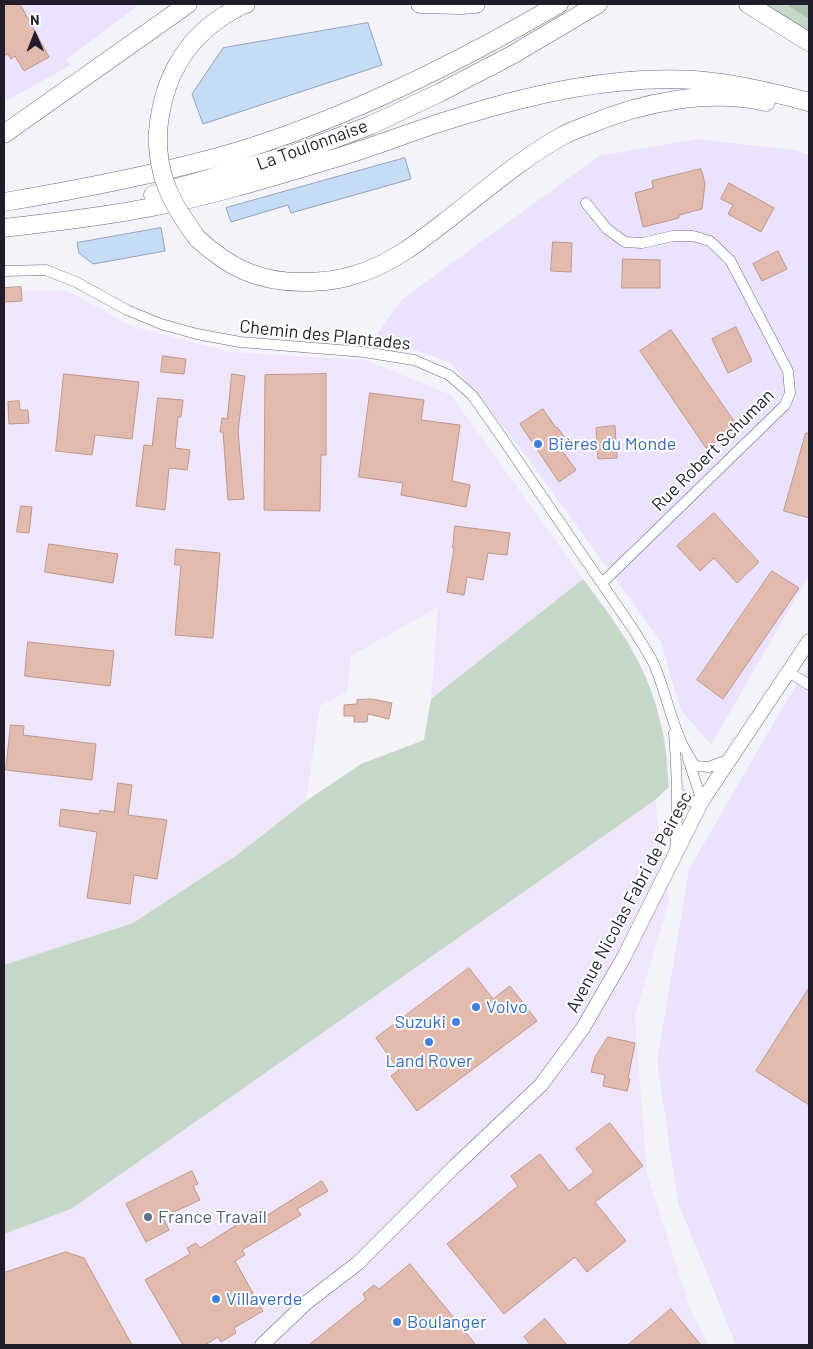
<!DOCTYPE html>
<meta charset="utf-8">
<style>
body{margin:0}
#map{position:relative;width:813px;height:1349px;overflow:hidden;background:#f5f3fa;font-family:Barlow,sans-serif}
canvas{display:block}
.frame{position:absolute;inset:0;border:5px solid #201c29;pointer-events:none}
.north{position:absolute;left:10px;top:10px;width:50px;height:50px;-webkit-text-stroke:4px #fff;paint-order:stroke;rotate:359deg;font-size:14px;font-weight:700;line-height:20px;text-align:center;color:#201c29}
.north::after{content:'';display:block;margin:auto;width:18px;height:22px;background:#201c29;clip-path:polygon(50% 0,100% 100%,50% 72%,0 100%)}
</style>
<div id="map">
<canvas width="813" height="1349"></canvas>
<div class="frame"></div>
<div class="north">N</div>
</div>
<script>
const context = document.querySelector('canvas').getContext('2d');
context.lineJoin = 'round';
function fillPath(path, color) { context.fillStyle = color; context.fill(path, 'evenodd'); }
function trace(path, color, width, dash) { context.strokeStyle = color; context.lineWidth = width; context.lineCap = dash ? 'butt' : 'round'; context.setLineDash(dash || []); context.stroke(path); }
function label(font, color, halo, rows, align = 'center') {
  context.font = font + ' Barlow,sans-serif'; context.lineWidth = 4; context.setLineDash([]); context.textBaseline = 'middle'; context.strokeStyle = halo; context.fillStyle = color; for (const [text, x, y, turn = 0] of rows) {
    context.save(); context.translate(x, y); context.rotate((+turn || 0) * Math.PI / 180); context.textAlign = isNaN(turn) ? turn : align; if (halo) context.strokeText(text, 0, 0); context.fillText(text, 0, 0); context.restore();
  }
}
const commercial = new Path2D(`
 M 4,290 L 68,291 L 131,326 L 230,352 L 366,360 L 451,395 L 583,579 L 431,699 L 438,607 L 351,656 L 347,692 L 320,706 L 306,801 L 237,855 L 133,923 L 4,965 Z
 M 655,800 L 669,900 L 635,1017 L 647,1174 L 691,1311 L 709,1345 L 4,1345 L 4,1234 L 71,1209 Z`);
const built = new Path2D(`
 M 4,4 L 140,4 L 66,60 L 71,65 L 4,102 Z
 M 696,139 L 795,150 L 809,155 L 809,575 L 711,745 L 680,709 L 661,642 L 520,448 L 451,363 L 376,336 L 401,300 L 599,156 Z
 M 809,665 L 809,1345 L 736,1345 L 678,1203 L 657,1061 L 689,869 L 787,700 Z`);
const green = new Path2D(`
 M 766,4 L 785,4 L 809,19 L 809,32 Z
 M 583,579 C 621,629 651,670 663,734 C 667,751 667,769 669,787 L 655,800 L 71,1209 L 4,1234 L 4,965 L 133,923 L 237,855 L 306,801 L 361,764 L 424,740 L 431,699 Z`);
const forest = new Path2D(`
 M 785,4 L 809,4 L 809,19 Z`);
const water = new Path2D(`
 M 368,23 L 382,65 L 203,124 L 192,94 L 223,48 Z
 M 405,158 L 411,179 L 291,213 L 288,205 L 231,222 L 226,208 Z
 M 161,228 L 165,251 L 93,264 L 79,253 L 77,243 Z`);
const building = new Path2D(`
 M 4,4 L 20,4 L 49,57 L 24,71 L 15,56 L 11,59 L 8,54 L 4,56 Z
 M 701,169 L 705,183 L 702,209 L 679,215 L 679,218 L 643,227 L 635,193 L 653,188 L 652,181 Z
 M 729,183 L 774,208 L 761,232 L 728,214 L 733,205 L 721,199 Z
 M 553,242 L 572,243 L 571,272 L 551,271 Z
 M 778,251 L 787,269 L 762,281 L 753,264 Z
 M 623,259 L 660,260 L 660,288 L 622,288 Z
 M 21,287 L 22,301 L 4,302 L 4,288 Z
 M 736,327 L 752,361 L 728,373 L 712,339 Z
 M 671,330 L 738,427 L 706,448 L 640,351 Z
 M 163,356 L 186,359 L 184,374 L 161,372 Z
 M 64,374 L 139,382 L 132,439 L 95,435 L 92,455 L 56,451 Z
 M 232,374 L 245,376 L 238,431 L 244,499 L 228,500 L 223,432 L 220,432 L 222,418 L 227,419 Z
 M 326,374 L 326,455 L 321,455 L 320,511 L 264,510 L 265,375 Z
 M 370,393 L 424,400 L 421,420 L 460,425 L 452,481 L 470,485 L 466,507 L 401,495 L 403,483 L 359,477 Z
 M 158,398 L 183,400 L 181,417 L 178,417 L 175,448 L 190,450 L 187,470 L 169,468 L 165,510 L 136,506 L 144,445 L 152,446 Z
 M 19,401 L 20,410 L 28,410 L 29,423 L 9,424 L 8,402 Z
 M 543,409 L 556,428 L 557,427 L 568,442 L 560,448 L 576,470 L 559,482 L 520,424 Z
 M 615,426 L 617,458 L 598,459 L 596,428 Z
 M 806,433 L 809,433 L 809,518 L 784,511 Z
 M 21,506 L 32,507 L 29,533 L 17,532 Z
 M 714,513 L 759,562 L 737,583 L 714,558 L 700,571 L 677,546 Z
 M 455,526 L 510,533 L 507,555 L 488,553 L 483,580 L 467,577 L 464,595 L 447,592 L 454,548 L 453,548 Z
 M 49,544 L 118,554 L 113,583 L 45,572 Z
 M 176,549 L 220,553 L 213,638 L 175,635 L 181,565 L 175,565 Z
 M 772,571 L 799,588 L 723,699 L 697,680 Z
 M 28,642 L 114,651 L 110,686 L 25,676 Z
 M 372,699 L 392,703 L 389,719 L 368,714 L 367,722 L 354,722 L 354,716 L 344,716 L 344,705 L 357,704 L 357,700 Z
 M 11,725 L 24,726 L 23,735 L 96,744 L 92,780 L 6,770 Z
 M 118,783 L 132,785 L 128,815 L 167,820 L 157,879 L 134,875 L 130,904 L 87,898 L 97,832 L 59,826 L 61,809 L 99,814 L 100,810 L 114,812 Z
 M 469,968 L 493,999 L 510,986 L 537,1021 L 417,1111 L 391,1076 L 399,1070 L 376,1038 Z
 M 809,988 L 809,1105 L 756,1071 Z
 M 608,1037 L 635,1043 L 628,1079 L 630,1079 L 627,1091 L 603,1086 L 605,1075 L 591,1072 L 595,1057 Z
 M 610,1123 L 643,1166 L 595,1202 L 626,1241 L 587,1272 L 575,1257 L 504,1314 L 447,1244 L 518,1186 L 511,1176 L 540,1154 L 569,1191 L 594,1172 L 576,1149 Z
 M 192,1171 L 198,1184 L 193,1186 L 200,1200 L 163,1217 L 169,1230 L 146,1242 L 126,1204 Z
 M 322,1181 L 328,1191 L 297,1209 L 301,1215 L 242,1250 L 245,1255 L 235,1261 L 263,1311 L 234,1328 L 236,1333 L 221,1342 L 218,1337 L 205,1345 L 183,1345 L 145,1280 L 190,1254 L 187,1248 L 196,1243 L 200,1248 L 235,1226 L 233,1223 L 263,1209 L 267,1215 Z
 M 66,1252 L 84,1258 L 132,1345 L 4,1345 L 4,1273 Z
 M 410,1264 L 476,1345 L 309,1345 L 366,1299 L 363,1294 L 374,1285 L 379,1289 Z
 M 671,1309 L 701,1345 L 628,1345 Z
 M 545,1319 L 567,1345 L 531,1345 L 524,1337 Z`);
const street = new Path2D(`
 M 586,203 L 607,229 L 625,242 L 642,243 L 673,236 L 693,236 L 710,241 L 730,260 L 788,371 L 790,393 L 785,405 L 602,583
 M 4,271 L 46,270 L 76,282 L 127,310 L 161,324 L 197,334 L 240,342 L 364,352 L 414,360 L 449,375 L 472,395 L 494,426 L 635,632 C 642,644 651,656 656,669 C 669,702 674,737 695,766 L 709,767 L 730,759
 M 789,672 L 809,685
 M 674,733 C 677,772 679,811 675,850
 M 678,792 L 687,801 L 702,801 L 688,759`);
const secondary = new Path2D(`
 M 262,1345 L 306,1303 L 358,1263 L 455,1166 L 541,1085 L 583,1028 L 624,957 L 702,801 L 809,641`);
const highway = new Path2D(`
 M 420,4 L 460,5 L 476,4
 M 748,4 L 809,42
 M 158,132 C 162,83 183,41 225,15 C 232,11 238,6 246,4
 M 4,134 L 188,4
 M 153,195 L 299,152 L 371,125 L 439,93 L 512,55 L 598,4
 M 4,202 C 76,190 148,176 218,157 C 336,124 454,65 559,4
 M 4,228 C 53,222 103,217 152,207 C 210,196 272,177 329,160 C 371,148 412,131 455,118 C 532,94 614,75 695,80 C 734,83 772,92 809,102
 M 197,238 C 228,267 258,282 302,282 C 319,282 337,281 354,275 C 387,266 415,245 442,224 C 481,194 520,159 564,135 C 571,131 580,128 588,125 C 643,102 708,89 766,102`);
const highwayBridge = new Path2D(`
 M 158,132 C 156,176 172,204 197,238`);
const markers = [
 [538,444,5,"#3f7fe0"],
 [476,1007,5,"#3f7fe0"],
 [456,1022,5,"#3f7fe0"],
 [429,1042,5,"#3f7fe0"],
 [148,1217,5,"#5c6f8a"],
 [216,1299,5,"#3f7fe0"],
 [397,1322,5,"#3f7fe0"]
];
const streetNames = [
 ["La Toulonnaise",312,145,-20],
 ["Chemin des Plantades",325,335,6],
 ["Rue Robert Schuman",713,450,-45],
 ["Avenue Nicolas Fabri de Peiresc",629,902,-62]
];
const shopNames = [
 ["Bières du Monde",548,444],
 ["Volvo",486,1007],
 ["Suzuki",446,1022,"right"],
 ["Land Rover",429,1061,"center"],
 ["Villaverde",226,1299],
 ["Boulanger",407,1322]
];
const serviceNames = [
 ["France Travail",158,1217]
];
fillPath(commercial, '#f0e6fb');
fillPath(built, '#ebe3fd');
fillPath(green, '#c5d7c7');
fillPath(forest, '#aac4ad');
fillPath(water, '#c4dcf5');
trace(water, '#93a2b8', 1);
fillPath(building, '#e3bbae');
trace(building, '#bd978a', 1);
trace(street, '#6d6382', 11);
trace(secondary, '#6d6382', 15);
trace(highway, '#6d6382', 19);
trace(street, '#fff', 10);
trace(secondary, '#fff', 14);
trace(highway, '#fff', 18);
trace(highwayBridge, '#6d6382', 19, []);
trace(highwayBridge, '#fff', 18);
for (const [x, y, r, color] of markers) { const dot = new Path2D(); dot.arc(x, y, r, 0, 2 * Math.PI); context.fillStyle = color; context.fill(dot); trace(dot, '#fff', 2); }
label('18px', '#201c29', '#fff', streetNames);
label('18px', '#366cbe', '#fff', shopNames, 'left');
label('18px', '#4e5e75', '#fff', serviceNames, 'left');
</script>
